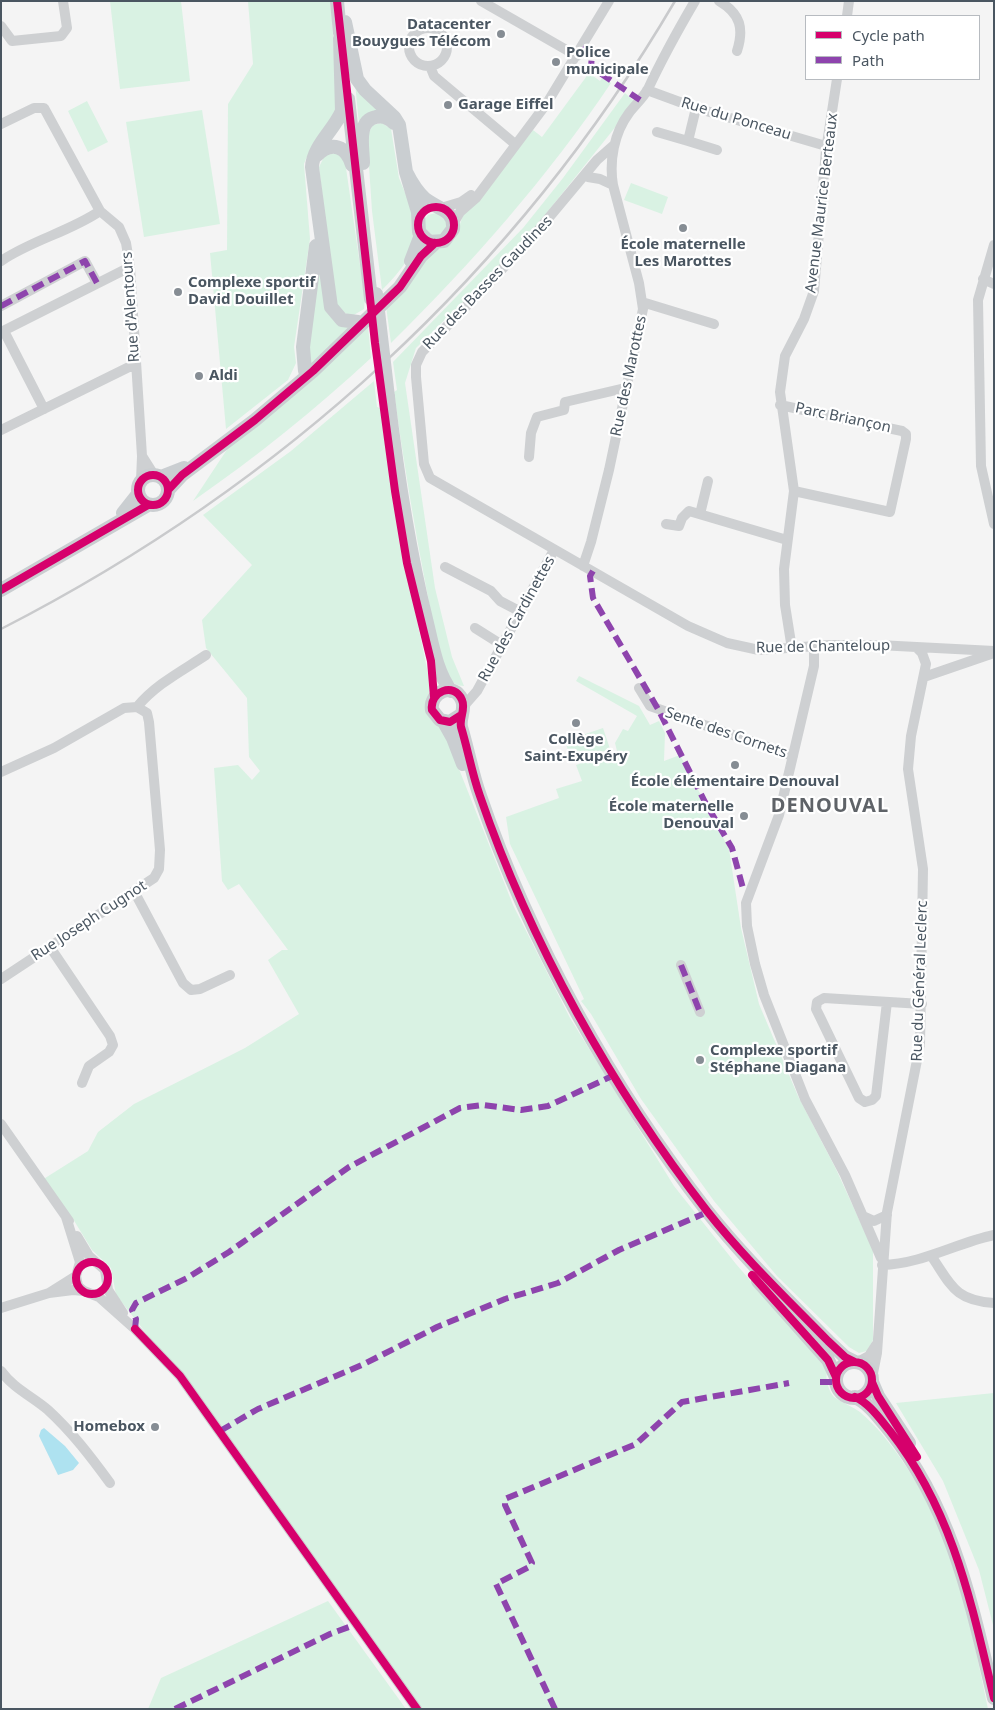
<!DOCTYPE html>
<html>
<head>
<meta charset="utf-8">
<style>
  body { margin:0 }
  #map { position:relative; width:995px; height:1710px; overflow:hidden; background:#f4f4f4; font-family:"Noto Sans",sans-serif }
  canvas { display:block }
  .frame { position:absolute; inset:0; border:2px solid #4a5661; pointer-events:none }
  .legend { position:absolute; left:805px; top:15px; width:175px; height:65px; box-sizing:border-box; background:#fff; border:1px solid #b7bbc0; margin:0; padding:6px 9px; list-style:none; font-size:15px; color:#4a5661 }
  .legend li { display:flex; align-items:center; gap:10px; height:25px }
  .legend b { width:25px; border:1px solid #b7bbc0 }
</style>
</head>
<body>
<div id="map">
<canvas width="995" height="1710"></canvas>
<div class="frame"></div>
<ul class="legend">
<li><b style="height:6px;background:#d6006c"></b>Cycle path</li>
<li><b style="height:6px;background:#8e44ad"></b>Path</li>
</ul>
</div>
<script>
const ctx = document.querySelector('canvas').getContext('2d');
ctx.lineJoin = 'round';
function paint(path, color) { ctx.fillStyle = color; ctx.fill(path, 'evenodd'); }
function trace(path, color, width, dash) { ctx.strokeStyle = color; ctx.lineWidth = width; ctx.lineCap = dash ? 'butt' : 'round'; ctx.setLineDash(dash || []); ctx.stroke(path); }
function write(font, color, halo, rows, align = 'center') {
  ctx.font = font + ' "Noto Sans",sans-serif'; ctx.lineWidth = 4.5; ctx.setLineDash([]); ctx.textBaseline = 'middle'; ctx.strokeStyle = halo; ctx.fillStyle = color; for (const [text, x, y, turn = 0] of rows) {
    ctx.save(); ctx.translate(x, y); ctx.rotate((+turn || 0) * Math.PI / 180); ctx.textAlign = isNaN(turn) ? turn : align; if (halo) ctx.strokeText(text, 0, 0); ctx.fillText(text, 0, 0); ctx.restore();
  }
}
paint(new Path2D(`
  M110 1H181L190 81 120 89Z
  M248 1H331L337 104C332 127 312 142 304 164L310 239 294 347 296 363 288 380 226 429 210 253 227 250 228 104 253 64Z
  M589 73 600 81 602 78 611 83C547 178 472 263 391 343L386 306 424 261 435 250 448 245 455 239 463 215 533 130 542 137Z
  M355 83 382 110 359 124Z
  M625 93 634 101 629 110 521 245 416 348 405 383 435 588 452 657 464 686C457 686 453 683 449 677 437 656 432 617 427 592 414 525 403 459 394 392L397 390 393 362 523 228 563 178Z
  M87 101 108 142 88 152 68 111Z
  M202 110 220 224 144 237 126 122Z
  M382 123 391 129 399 178 413 212C410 220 414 226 415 234 416 255 395 277 382 290L372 211 367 136 373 125Z
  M338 153 345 161 365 300 364 309 352 316 336 309 319 167 325 155Z
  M631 183 668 197 662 214 624 200Z
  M436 213 444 217 447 225 442 235 427 236 423 221 428 215Z
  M317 256 326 306 353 325 309 365 306 356Z
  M368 326 371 358C315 410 256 457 193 501L228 448Z
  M374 381 377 407 380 408 394 507 428 674 430 696 513 905 570 1018 674 1186 736 1264 823 1365 827 1372C825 1379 829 1392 834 1397 842 1403 852 1406 860 1412 880 1429 897 1452 911 1474 956 1545 971 1628 988 1709H417L180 1376 116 1295 111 1268 92 1250 73 1219 42 1180 88 1151 98 1132 134 1104 245 1048 299 1014 268 960 282 950H288L239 884 228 890 222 881 214 768 238 765 252 780 260 771 249 757 247 698 206 648 202 620 252 565 203 515 291 451Z
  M579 676 639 706 650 725 659 721 665 733 664 761 680 755 729 849 741 928 759 1004 798 1096 836 1169 873 1250V1340L867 1351 859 1353 849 1347 777 1276 714 1201 641 1099 591 1014 581 1001 584 999 510 844 506 817 559 798 556 789 582 781 576 765 617 751 615 743 623 729 628 731 637 716 576 681Z
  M603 728 610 749 572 762 565 741Z
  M994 1393V1629L979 1570 943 1481 896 1403Z
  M328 1601 406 1709H148L161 1678Z`), '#d9f2e3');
paint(new Path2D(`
  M44 1428 65 1446 79 1463 73 1470 58 1475 39 1436 41 1430Z`), '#aee2f0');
trace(new Path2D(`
  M481 1 577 56
  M719 1C741 14 744 29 737 51
  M847 16 849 1
  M1 26 12 41 61 36 67 28 63 1
  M409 47a19 19 0 1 1 38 0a19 19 0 1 1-38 0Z
  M430 66 434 76 515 144
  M647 90 696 108 826 146
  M696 108 688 141 717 150
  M1 124 34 108H44L100 211 119 227 126 243 130 267 142 456 141 481
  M657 132 688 141
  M614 145 597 160 531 239 422 352 416 365V377L424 464 430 478 688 626 727 643 759 650 830 645H878L994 651
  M588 177 600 179 613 185
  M441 208 461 202 471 195
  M453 224 460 212 476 198 547 103 609 1
  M994 245 978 300 981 466 994 524
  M1 261C32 240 69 232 100 211
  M983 279 994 284
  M642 302 714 324
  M1 306 85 261 97 283
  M4 331 44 409
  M1 332 130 267
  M780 405 902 431 906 434V439L890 512 794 491
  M1 430 129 367H135
  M142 456 154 475
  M529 457 531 433 537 417 564 410 565 402 625 388
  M700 514 708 481
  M666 524 679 526 682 518 689 511 787 540
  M583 566 591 542 609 470 643 309 639 283 613 185C609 161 614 133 629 113 635 105 643 98 648 89 662 59 678 30 695 1
  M445 567 491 591 500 601 521 612
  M475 628 502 645
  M814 647V666L779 815 746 903 747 926 755 964 764 995 805 1099 845 1175 881 1258
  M792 649 785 605 784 569 794 491 780 392 785 356 804 319 814 291 826 150 837 79
  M924 677 991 654
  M639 688 650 706 793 756
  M137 707C156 684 182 671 206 655
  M463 707 477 691 554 550
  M1 772 54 748 124 708 137 707
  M134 891 183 983 191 990 200 989 230 975
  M50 947 110 1036 113 1045 109 1052 89 1066 82 1083
  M681 965 700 1012
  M1 979 154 878 159 869 160 850 149 722 147 713 137 707
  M887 1002 876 1096 872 1100 865 1102 859 1098 820 1017 816 1009 817 1002 824 998 922 1004
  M1 1124 69 1221
  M863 1216 874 1221 887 1215
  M66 1217 80 1262 76 1276 78 1286 84 1291 99 1297 135 1329 180 1376 417 1709
  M77 1236 89 1256 105 1270 108 1290 123 1313
  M932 1257C951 1285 955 1301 994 1303
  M882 1265C922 1264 956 1243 994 1235
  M76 1276 49 1293 73 1290 84 1291
  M1 1308 49 1293
  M858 1362 869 1356 876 1345
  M1 1371C13 1388 33 1397 48 1410 72 1432 91 1457 110 1483
  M872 1378 877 1353 887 1212 920 1045 923 869 908 769 911 736 926 664 922 653 918 649`), '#ced0d2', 10);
trace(new Path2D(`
  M337 1 340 33
  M345 22 357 79 365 90 394 117 399 125 406 172 418 212 419 232 429 242 444 241 453 229C455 209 437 209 425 199 417 192 411 182 406 172
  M340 38 342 111C334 130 313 146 312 167L331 307 342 320 358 322
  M348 99 371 299
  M317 155C332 140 347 147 352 165
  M363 163C363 148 356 121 376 117 383 115 389 118 394 123
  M411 261 421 235
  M305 371 303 347 316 246
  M388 397C397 472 408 546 426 619 432 643 436 671 451 691
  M138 490a15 15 0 1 1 30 0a15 15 0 1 1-30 0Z
  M161 477 184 468
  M169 489 182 475 255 420 313 371 400 287 421 256 435 243
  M123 513 138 494
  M1 590 148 505
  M461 715 450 722 440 720 432 710C429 692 454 681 462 700 466 709 459 718 461 727 468 750 472 774 480 796 530 942 613 1090 707 1211 744 1258 787 1299 828 1341L845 1357 855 1362
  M444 722 453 738 463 764
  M758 1281 828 1360 836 1377
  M836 1380a18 18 0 1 1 36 0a18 18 0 1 1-36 0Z
  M872 1382 878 1396 909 1443
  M855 1397C869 1403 880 1419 890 1431 953 1511 971 1602 994 1698`), '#caced1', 14);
trace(new Path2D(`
  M1 629C282 485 515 274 675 1`), '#c9cacc', 2.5);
trace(new Path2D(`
  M376 294 388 397`), '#caced1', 14);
trace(new Path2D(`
  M582 48 592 55 591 67 640 100
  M1 306 85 261 97 283
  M593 571 590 576 593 598 658 709 705 802 732 848 744 892
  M681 965 700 1012
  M135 1329 136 1319 132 1310 136 1303 187 1278 229 1252 349 1167 460 1108 483 1105 521 1110 548 1106 610 1077
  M820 1382H836
  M220 1431 258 1409 364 1364 437 1327 505 1299 558 1283 619 1250 703 1214
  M175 1709 330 1634 357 1624
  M555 1709 496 1584 529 1567 532 1563 505 1505V1499L636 1444 682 1402 789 1383`), '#8e44ad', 6, [12, 6]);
trace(new Path2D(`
  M337 1 375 343 395 491 407 563 431 661 434 697
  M418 225a18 18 0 1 1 36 0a18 18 0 1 1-36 0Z
  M138 490a15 15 0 1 1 30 0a15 15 0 1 1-30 0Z
  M169 489 182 475 255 420 313 371 400 287 421 256 435 243
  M1 590 148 505
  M461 715 450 722 440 720 432 710C429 692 454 681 462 700 466 709 459 718 461 727 468 750 472 774 480 796 530 942 613 1090 707 1211 744 1258 787 1299 828 1341L845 1357 855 1362
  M76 1278a16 16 0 1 1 32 0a16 16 0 1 1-32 0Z
  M752 1275 828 1360 836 1377
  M135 1329 180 1376 417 1709
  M836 1380a18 18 0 1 1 36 0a18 18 0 1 1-36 0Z
  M872 1382 878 1396 917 1457
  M855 1397C869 1403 880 1419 890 1431 953 1511 971 1602 994 1698`), '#d6006c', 8);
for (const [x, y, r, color] of [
  [501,34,5,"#868d94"],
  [556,62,5,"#868d94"],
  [448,105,5,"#868d94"],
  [683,228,5,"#868d94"],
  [178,292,5,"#868d94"],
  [199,376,5,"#868d94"],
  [576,723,5,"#868d94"],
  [735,765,5,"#868d94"],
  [744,816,5,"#868d94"],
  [700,1060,5,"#868d94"],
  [155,1427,5,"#868d94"]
]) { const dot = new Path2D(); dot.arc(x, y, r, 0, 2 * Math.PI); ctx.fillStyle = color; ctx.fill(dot); trace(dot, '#fff', 2); }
write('bold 15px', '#4a5661', '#fff', [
  ["Datacenter",491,25,"right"],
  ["Bouygues Télécom",491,42,"right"],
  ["Police",566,53],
  ["municipale",566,70],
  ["Garage Eiffel",458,105],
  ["École maternelle",683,245,"center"],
  ["Les Marottes",683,262,"center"],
  ["Complexe sportif",188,283],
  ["David Douillet",188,300],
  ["Aldi",209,376],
  ["Collège",576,740,"center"],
  ["Saint-Exupéry",576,757,"center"],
  ["École élémentaire Denouval",735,782,"center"],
  ["École maternelle",734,807,"right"],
  ["Denouval",734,824,"right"],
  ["Complexe sportif",710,1051],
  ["Stéphane Diagana",710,1068],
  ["Homebox",145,1427,"right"]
], 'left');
write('15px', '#4a5661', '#fff', [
  ["Rue du Ponceau",736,119,17],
  ["Avenue Maurice Berteaux",822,203,-83],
  ["Rue des Basses Gaudines",488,283,-46],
  ["Rue d'Alentours",131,307,-94],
  ["Rue des Marottes",629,376,-78],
  ["Parc Briançon",843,418,12],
  ["Rue des Cardinettes",517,619,-61],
  ["Rue de Chanteloup",823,647,-1],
  ["Sente des Cornets",726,733,19],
  ["Rue Joseph Cugnot",89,921,-33],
  ["Rue du Général Leclerc",920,981,-88]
]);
ctx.letterSpacing = '1px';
write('bold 20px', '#5f6368', '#fff', [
  ["DENOUVAL",830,806]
]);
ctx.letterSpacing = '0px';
</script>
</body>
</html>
